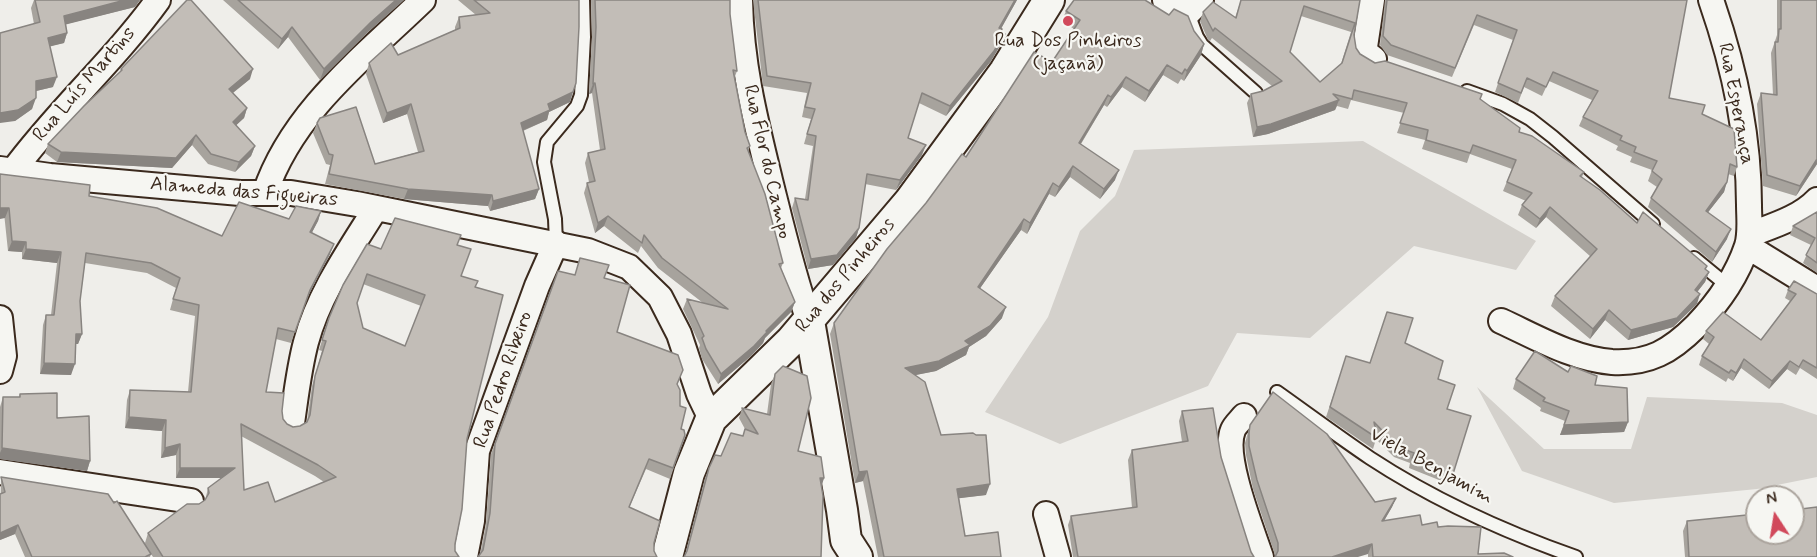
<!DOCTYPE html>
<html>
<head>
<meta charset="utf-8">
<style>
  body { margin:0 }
  #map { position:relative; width:1817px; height:557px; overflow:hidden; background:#efeeea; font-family:Mynerve,sans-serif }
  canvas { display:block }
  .north { position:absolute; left:1745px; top:485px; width:60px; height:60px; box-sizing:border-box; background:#f6f6f2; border:2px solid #aba49d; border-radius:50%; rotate:348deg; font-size:16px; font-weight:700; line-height:24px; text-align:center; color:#3b2a1e }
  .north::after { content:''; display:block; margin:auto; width:21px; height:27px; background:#d1495b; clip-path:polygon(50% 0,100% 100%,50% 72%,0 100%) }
</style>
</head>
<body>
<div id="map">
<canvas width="1817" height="557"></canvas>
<div class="north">N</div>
</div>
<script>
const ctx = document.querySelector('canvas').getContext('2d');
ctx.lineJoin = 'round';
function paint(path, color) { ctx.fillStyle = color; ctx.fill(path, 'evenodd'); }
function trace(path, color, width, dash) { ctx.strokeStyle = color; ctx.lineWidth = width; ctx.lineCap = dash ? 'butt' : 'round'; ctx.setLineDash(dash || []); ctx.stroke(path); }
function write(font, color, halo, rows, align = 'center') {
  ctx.font = font + ' Mynerve,sans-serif'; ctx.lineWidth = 4.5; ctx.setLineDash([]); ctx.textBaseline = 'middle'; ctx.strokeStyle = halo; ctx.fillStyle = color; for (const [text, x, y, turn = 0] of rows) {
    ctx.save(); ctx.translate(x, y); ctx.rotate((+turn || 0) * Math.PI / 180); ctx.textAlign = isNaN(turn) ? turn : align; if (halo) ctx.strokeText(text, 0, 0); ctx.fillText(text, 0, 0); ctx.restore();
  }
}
paint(new Path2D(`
  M1363 141 1536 241 1516 270 1414 246 1310 338 1237 333 1208 386 1060 444 985 412 1048 317 1080 231 1115 196 1134 150Z
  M1477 387 1544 449H1631L1647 397 1782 403 1817 415V477L1757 489 1614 503 1522 471Z`), '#d4d1cc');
const service = new Path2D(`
  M1188 13 1197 37 1202 45 1256 93
  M1467 91 1503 104 1530 119 1553 137 1653 224
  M556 243 555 219 544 162 547 142 577 106 581 95 584 37 583 0
  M1694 258 1728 286
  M1277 392C1308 414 1339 437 1370 458 1434 500 1505 532 1576 557`);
const minor = new Path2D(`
  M740 0C741 63 755 119 770 180 782 228 793 275 809 321
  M1165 0 1188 13 1201 0
  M1372 0 1365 47V52L1374 59
  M0 169 50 176 240 193H291L357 204 588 251 629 267 660 297 679 334 699 394 711 419
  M13 171C57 111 114 61 158 0
  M265 193C292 112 364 57 423 0
  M1749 235C1772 226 1800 218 1817 200
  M1747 246 1817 289
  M0 318 4 356 0 371
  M1501 321C1536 337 1573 359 1612 362 1649 364 1671 351 1696 326 1718 303 1737 276 1747 246 1751 233 1749 218 1749 205 1749 135 1734 66 1711 0
  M1244 416C1241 420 1235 425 1233 430 1222 456 1252 530 1261 557
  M292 423C296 396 299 368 306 342 319 293 350 250 376 208
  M0 472 191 501
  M1046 514 1058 557
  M465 557 472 521 477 451 537 286 556 243`);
const tertiary = new Path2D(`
  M809 321 842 510 846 540 857 557
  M667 557 689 473 711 419 791 341 909 202 1005 71 1049 0`);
trace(service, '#3b2a1e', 16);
trace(minor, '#3b2a1e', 28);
trace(tertiary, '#3b2a1e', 34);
trace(service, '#f6f6f2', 12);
trace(minor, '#f6f6f2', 24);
trace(tertiary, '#f6f6f2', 30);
paint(new Path2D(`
  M34 0H140L135 7 66 24 67 33 64 43 50 46 53 87 36 91 32 109 15 121 34 24 31 8Z
  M223 0H404L368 32 320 80 288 37 278 49Z
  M458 0H579L570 102 549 112 547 120 523 131 539 189 535 199 490 211 488 206 404 199 325 184 330 165 326 164 313 133 317 123 375 164 418 152 407 114 383 123 366 74 369 63 398 55 455 30V27L459 17 476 15Z
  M591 0H730V14L737 71 734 79 745 132 750 146 748 152 783 263 781 268 795 302 791 312 765 338 763 343 751 356 718 384 702 359 699 348 700 345 683 309 687 299 703 303 658 268 641 246 638 253 604 226 595 233 584 193 587 183 589 182 585 163 588 153 600 150 592 93 589 94 592 37Z
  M753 0H1017L1001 28 1002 29 1001 32 1005 34 1001 44 991 61 946 116 919 103 908 138 922 155 896 190 865 184 859 228 856 238 833 265 808 269 792 208 795 198 805 199 813 146 804 144 811 119 802 117 807 93 763 86Z
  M1241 0H1360L1354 35 1356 48 1360 54 1375 63 1480 99 1519 132 1584 172 1582 177 1637 223 1709 272 1705 282 1697 292V304L1673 327 1628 340 1605 320 1590 339 1551 306 1555 296 1591 257 1546 217 1536 228 1518 215 1522 205 1526 201 1503 191 1512 169 1470 154 1467 163 1422 149 1425 140 1397 133 1404 113 1351 100 1348 109 1337 106 1335 110 1268 134 1253 137 1247 103 1251 94 1263 91 1272 86 1212 38 1210 41 1208 40 1200 21 1203 12 1235 18ZM1301 16 1351 32 1341 64 1320 82 1290 52Z
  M1385 0H1687L1669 98 1702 114 1737 167 1734 176 1728 174 1724 192 1708 212 1727 239 1712 262 1648 207 1651 198 1657 187 1648 181 1652 170 1630 162 1632 157 1616 150 1618 146 1579 126 1583 117 1592 100 1549 81 1542 96 1524 87 1518 103 1495 92 1513 40 1474 25 1452 77 1387 55 1380 45Z
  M1777 0H1817V164L1796 196 1763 186 1757 104 1761 93 1773 95 1771 53 1777 35Z
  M1066 11 1194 31 1204 44 1201 55 1184 81 1181 79 1178 84 1163 75 1145 102 1122 87 1107 107 1104 105 1081 144 1115 180 1100 199 1070 177 1055 197 1049 194 1027 234 1021 230 980 288 1002 318 986 336 969 347 966 355 936 371 915 375 941 435 986 495 959 498 965 536 1001 557H878L863 481 855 483 830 334 834 323 966 157 1052 62 1074 29 1062 21Z
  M121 69 250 79 233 93 247 108 244 118 236 125 255 146 251 156 235 172 208 164 192 145 172 168 57 162 45 153 48 144 120 73Z
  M0 175 89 196 222 236 321 211 318 221 312 232 330 254 306 299 291 343 276 339 266 392 282 411 283 419 287 424 293 427 300 426 307 422 312 386 322 351 319 350 329 318 381 249 457 245 461 276 475 287 467 439 455 544V551L459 557H153L151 554 150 557H25L15 534 0 540 1 477 114 503 145 543 148 533 205 501 208 488 222 478H176V455L161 458 162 431 125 428 127 400 130 390 188 392 195 316 170 310 176 288 147 273 85 263 80 301 82 334 78 344H76L71 375 40 374 43 325 46 315H51L57 263 22 259V252L8 251ZM363 284 421 306 405 346 363 328 357 303ZM241 436 315 476 324 482 275 502 244 490Z
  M1817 212V273L1803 263 1811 245 1790 235 1793 226Z
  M558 271 574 275 604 278 617 332 683 370 677 385 681 429 685 435 670 479 646 469 629 508 654 543V551L480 555 486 524 491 454Z
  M1788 290 1817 294V379L1800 368 1796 375 1787 369 1769 389 1741 368 1733 381 1728 378 1726 382 1699 365 1702 356 1709 344 1703 339 1706 331 1761 340 1790 301 1785 298Z
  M1405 343 1438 379 1447 409 1453 474 1449 484 1409 468 1410 463 1394 457 1376 439 1373 449 1326 417 1343 366 1370 362Z
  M1568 372 1595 385 1628 422 1624 432 1560 435 1565 421 1540 411 1541 408 1513 389 1516 379Z
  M775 374 798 451 824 478 821 486 685 555 705 478 715 455 721 456 743 436 745 429 739 418 742 408 767 414 771 384Z
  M20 394 57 418 90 461 87 471 0 459V407L3 397H19Z
  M1182 411 1221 457 1251 552 1254 557H1073L1068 525 1071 516 1132 508 1128 460 1132 450 1182 442 1179 421Z
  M1250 425 1375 502 1396 498 1392 507 1384 521 1422 525 1438 527 1478 554 1513 557H1368V554L1275 557 1274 552 1253 489 1246 455 1245 443Z
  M1687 521 1817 557H1685L1683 531Z`), '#a7a39d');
paint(new Path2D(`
  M125 0H140L135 7 60 26 64 16Z
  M396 0H404L368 32 320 80 324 69 371 22Z
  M1015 0H1017L996 38 999 28Z
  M292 27 288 37 278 49 282 39Z
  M67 33 64 43 44 48 48 38Z
  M1005 34 1001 44 991 61 946 116 950 106Z
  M1204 44 1201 55 1184 81 1187 71Z
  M1167 65 1163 75 1145 102 1149 91Z
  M253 69 250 79 225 99 229 89Z
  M57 77 53 87 32 92 36 81Z
  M1126 77 1122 87 1107 107 1111 97Z
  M595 83 592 93 589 94 593 84Z
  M573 92 570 102 549 112 547 120 517 133 521 123 548 104Z
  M1108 95 1104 105 1075 153 1079 143Z
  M36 98 32 109 15 121 0 123V113Z
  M1339 100 1335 110 1268 134 1253 137 1257 127Z
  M411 104 407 114 383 123 387 113Z
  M247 108 244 118 229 132 233 122Z
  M196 135 192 145 172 168 57 162 61 152Z
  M926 145 922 155 896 190 900 180Z
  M255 146 251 156 235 172 239 162Z
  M1817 159V164L1796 196 1800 186Z
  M1073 166 1070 177 1055 197 1059 187Z
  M1119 170 1115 180 1100 199 1104 189Z
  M1727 182 1724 192 1702 220 1706 211Z
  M1053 183 1049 194 1027 234 1030 223Z
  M408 189 492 195 488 206 404 199Z
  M539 189 535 199 490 211 493 201Z
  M1550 207 1546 217 1536 228 1540 219Z
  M0 208H9L5 218 0 219Z
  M321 211 318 221 307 242 310 232Z
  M608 216 604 226 595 233 598 223Z
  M1024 219 1021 230 974 297 978 287Z
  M859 228 856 238 833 265 808 269 811 259Z
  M1731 229 1727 239 1712 262 1716 252Z
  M12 241 26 242 22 252 8 251Z
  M334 244 330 254 306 300 310 290Z
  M26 249 61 252 57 263 22 259Z
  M1709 272 1705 282 1691 300 1695 290Z
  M1700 294 1697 304 1673 327 1628 340 1631 330Z
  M795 302 791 312 765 338 763 343 751 356 718 384 721 374Z
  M1006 307 1002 318 986 336 969 347 966 355 936 371 901 378 905 368 965 341Z
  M1609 310 1605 320 1590 339 1593 329Z
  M76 334H82L78 344H73Z
  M1744 359 1741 368 1733 381 1736 373Z
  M1790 361 1787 369 1769 389 1772 381Z
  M44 363 75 364 71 375 40 374Z
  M129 417 166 420 162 431 125 428Z
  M1628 422 1624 432 1560 435 1564 425Z
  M180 444 176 455 161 458 165 448Z
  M2 448 90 461 87 471 0 459V453Z
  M180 468H235L232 478H176Z
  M867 471 863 481 855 483 859 472Z
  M820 478H824L821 488Z
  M990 484 986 495 953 499 957 489Z
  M1396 498 1392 507 1378 531 1382 521Z
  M18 525 15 534 0 540V533Z
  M1372 544 1368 554 1358 557H1332Z`), '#888480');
const building = new Path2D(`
  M35 0H125L64 16 67 33 48 38 57 77 36 81V98L18 110 0 113V33L40 22Z
  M187 0H191L253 69 229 89 247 108 233 122 255 146 239 162 211 154 196 135 176 158 61 152 48 144 84 106 122 70 121 69Z
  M238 0H396L371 22 324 69 292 27 282 39Z
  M474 0H579V27L576 83 573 92 548 104 550 110 521 123 539 189 493 201 492 195 408 189 329 174 333 155 329 154 317 123 320 118 356 107 375 164 424 151 411 104 387 113 369 63 391 43 398 55 460 28 459 17 490 13Z
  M595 0H730V14L737 71 733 70 745 132 750 146 747 148 765 194 783 263 779 264 795 302 766 331 767 332 754 346 721 374 706 349 702 338 704 336 687 299 728 309 662 258 644 235 642 243 608 216 598 223 587 183 595 181 588 153 605 149 595 83 593 84 596 27Z
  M758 0H1015L999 28 1002 29 1001 32 1005 34 994 51 950 106 922 93 908 138 926 145 900 180 867 174 859 228 837 255 811 259 795 198 808 200 816 136 807 134 815 109 805 107 811 83 767 76Z
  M1074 0H1145L1169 15 1174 9 1188 16 1194 31 1204 44 1187 71 1185 69 1182 74 1167 65 1149 91 1126 77 1111 97 1108 95 1079 143 1119 170 1104 189 1073 166 1059 187 1053 183 1030 223 1024 219 978 287 1006 307 990 326 965 341 970 345 939 361 905 368 925 382 941 435 973 433 976 435H986L990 484 957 489 965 536 998 532 1001 557H884L867 471 859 472 834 323 887 249 926 203 962 154 966 157 1034 52 1052 62 1080 20 1066 11Z
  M1241 0H1360L1354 35 1356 48 1360 54 1375 63 1385 61 1482 94 1480 99 1520 128 1519 132 1532 136 1584 172 1580 176 1600 190 1637 223 1643 212 1707 266 1705 269 1709 272 1695 290 1700 294 1677 318 1631 330 1609 310 1593 329 1555 296 1597 249 1550 207 1540 219 1522 205 1532 193 1507 182 1516 160 1473 145 1470 153 1426 140 1428 130 1400 123 1407 103 1354 90 1352 99 1333 94 1339 100 1271 124 1257 127 1251 94 1263 91 1282 81 1215 28 1213 31 1203 12 1213 2 1236 18ZM1304 6 1355 23 1342 63 1320 82 1290 52Z
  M1387 0H1687L1669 98 1705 105 1702 114 1734 129 1737 167 1730 164 1727 182 1706 211 1731 229 1716 252 1651 198 1662 179 1652 171 1657 161 1634 152 1636 147 1620 140 1622 136 1583 117 1598 91 1553 72 1546 87 1527 78 1521 93 1498 83 1517 30 1477 15 1455 68 1391 45 1383 36Z
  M1781 0H1817V159L1800 186 1767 175 1761 93 1777 95 1775 42H1778L1779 29H1781Z
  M0 174 90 185 89 196 157 208 222 236 239 202 289 219 296 206 321 211 310 232 334 244 310 290 295 332 278 328 266 392 284 393 282 411 283 419 287 424 293 427 300 426 307 422 310 415 315 376 326 341 322 340 329 318 343 285 367 244 381 249 395 218 461 235 457 245 471 249 461 276 478 281 475 287 503 295 467 439 462 509 455 544V551L459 557H163L148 533 187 504H199L205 500 209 493 208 488 235 468H180V444L165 448 166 420 129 417 130 390 191 392 199 305 173 299 180 278 151 263 86 253 80 301 82 334H76L75 364 44 363 46 315H54L61 252 26 249V242L12 241 9 208H0ZM367 274 425 295 405 346 363 328 357 303ZM241 424 318 465 336 477 275 502 268 482 244 490Z
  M1817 212V263L1806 255 1815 238 1793 226Z
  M580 258 609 265 604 278 630 285 617 332 678 355 683 370 677 384 680 390V406L686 408 681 429 684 430 685 435 673 468 649 459 629 507 660 521 654 543V551L657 557H478L483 550 490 513 495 444 558 271 575 275Z
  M1794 281 1817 294V368L1803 360 1799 367 1790 361 1772 381 1744 359 1736 373 1731 370 1729 373 1702 356 1714 337 1706 331 1723 312 1761 340 1796 294 1788 290Z
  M1387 312 1413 318 1405 343 1443 361 1438 379 1455 385 1447 409 1471 416 1453 474 1412 458 1414 453 1398 447 1374 422 1377 438 1330 407 1346 356 1370 363Z
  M1535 351 1568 372 1571 366 1597 376 1595 385 1627 388 1628 422 1564 425 1569 411 1543 401 1545 398 1516 379Z
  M783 366 807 376 811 398 798 451 821 457 824 478H820L823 496 821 557H684L687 551 709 468 715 455 721 456 731 433 743 436 745 429 758 434 742 408 770 415 775 374Z
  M1273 392 1327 434 1375 502 1396 498 1382 521 1420 515 1422 525 1437 522 1438 527 1448 526 1481 527 1478 554 1504 553 1513 557H1373L1372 544 1332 557H1275L1278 551V543L1257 480 1249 446V433L1250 425Z
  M57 393V418L89 416 90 461 2 448 3 397H20V394Z
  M1213 408 1221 457 1251 552 1254 557H1078L1071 516 1137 507 1132 450 1188 441 1182 411Z
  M1 477 108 494 114 503 117 501 151 554 145 557H32L18 525 0 533V494L5 492Z
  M1817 507V557H1689L1687 521 1757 514V533H1793V510Z`);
paint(building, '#c2bdb7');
trace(building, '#888480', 1.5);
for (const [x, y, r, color] of [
  [1068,21,6,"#d1495b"]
]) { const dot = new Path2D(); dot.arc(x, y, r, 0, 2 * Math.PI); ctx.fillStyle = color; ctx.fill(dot); trace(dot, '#f6f6f2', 2); }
write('20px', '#3b2a1e', '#f6f6f2', [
  ["Rua Dos Pinheiros",1068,42],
  ["(jaçanã)",1068,65]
]);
write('20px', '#3b2a1e', '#f6f6f2', [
  ["Rua Luís Martins",85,85,-49],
  ["Rua Esperança",1735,104,79],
  ["Rua Flor do Campo",766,162,77],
  ["Alameda das Figueiras",244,193,5],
  ["Rua dos Pinheiros",846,276,-50],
  ["Rua Pedro Ribeiro",504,380,-71],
  ["Viela Benjamim",1431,467,29]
]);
</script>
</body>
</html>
